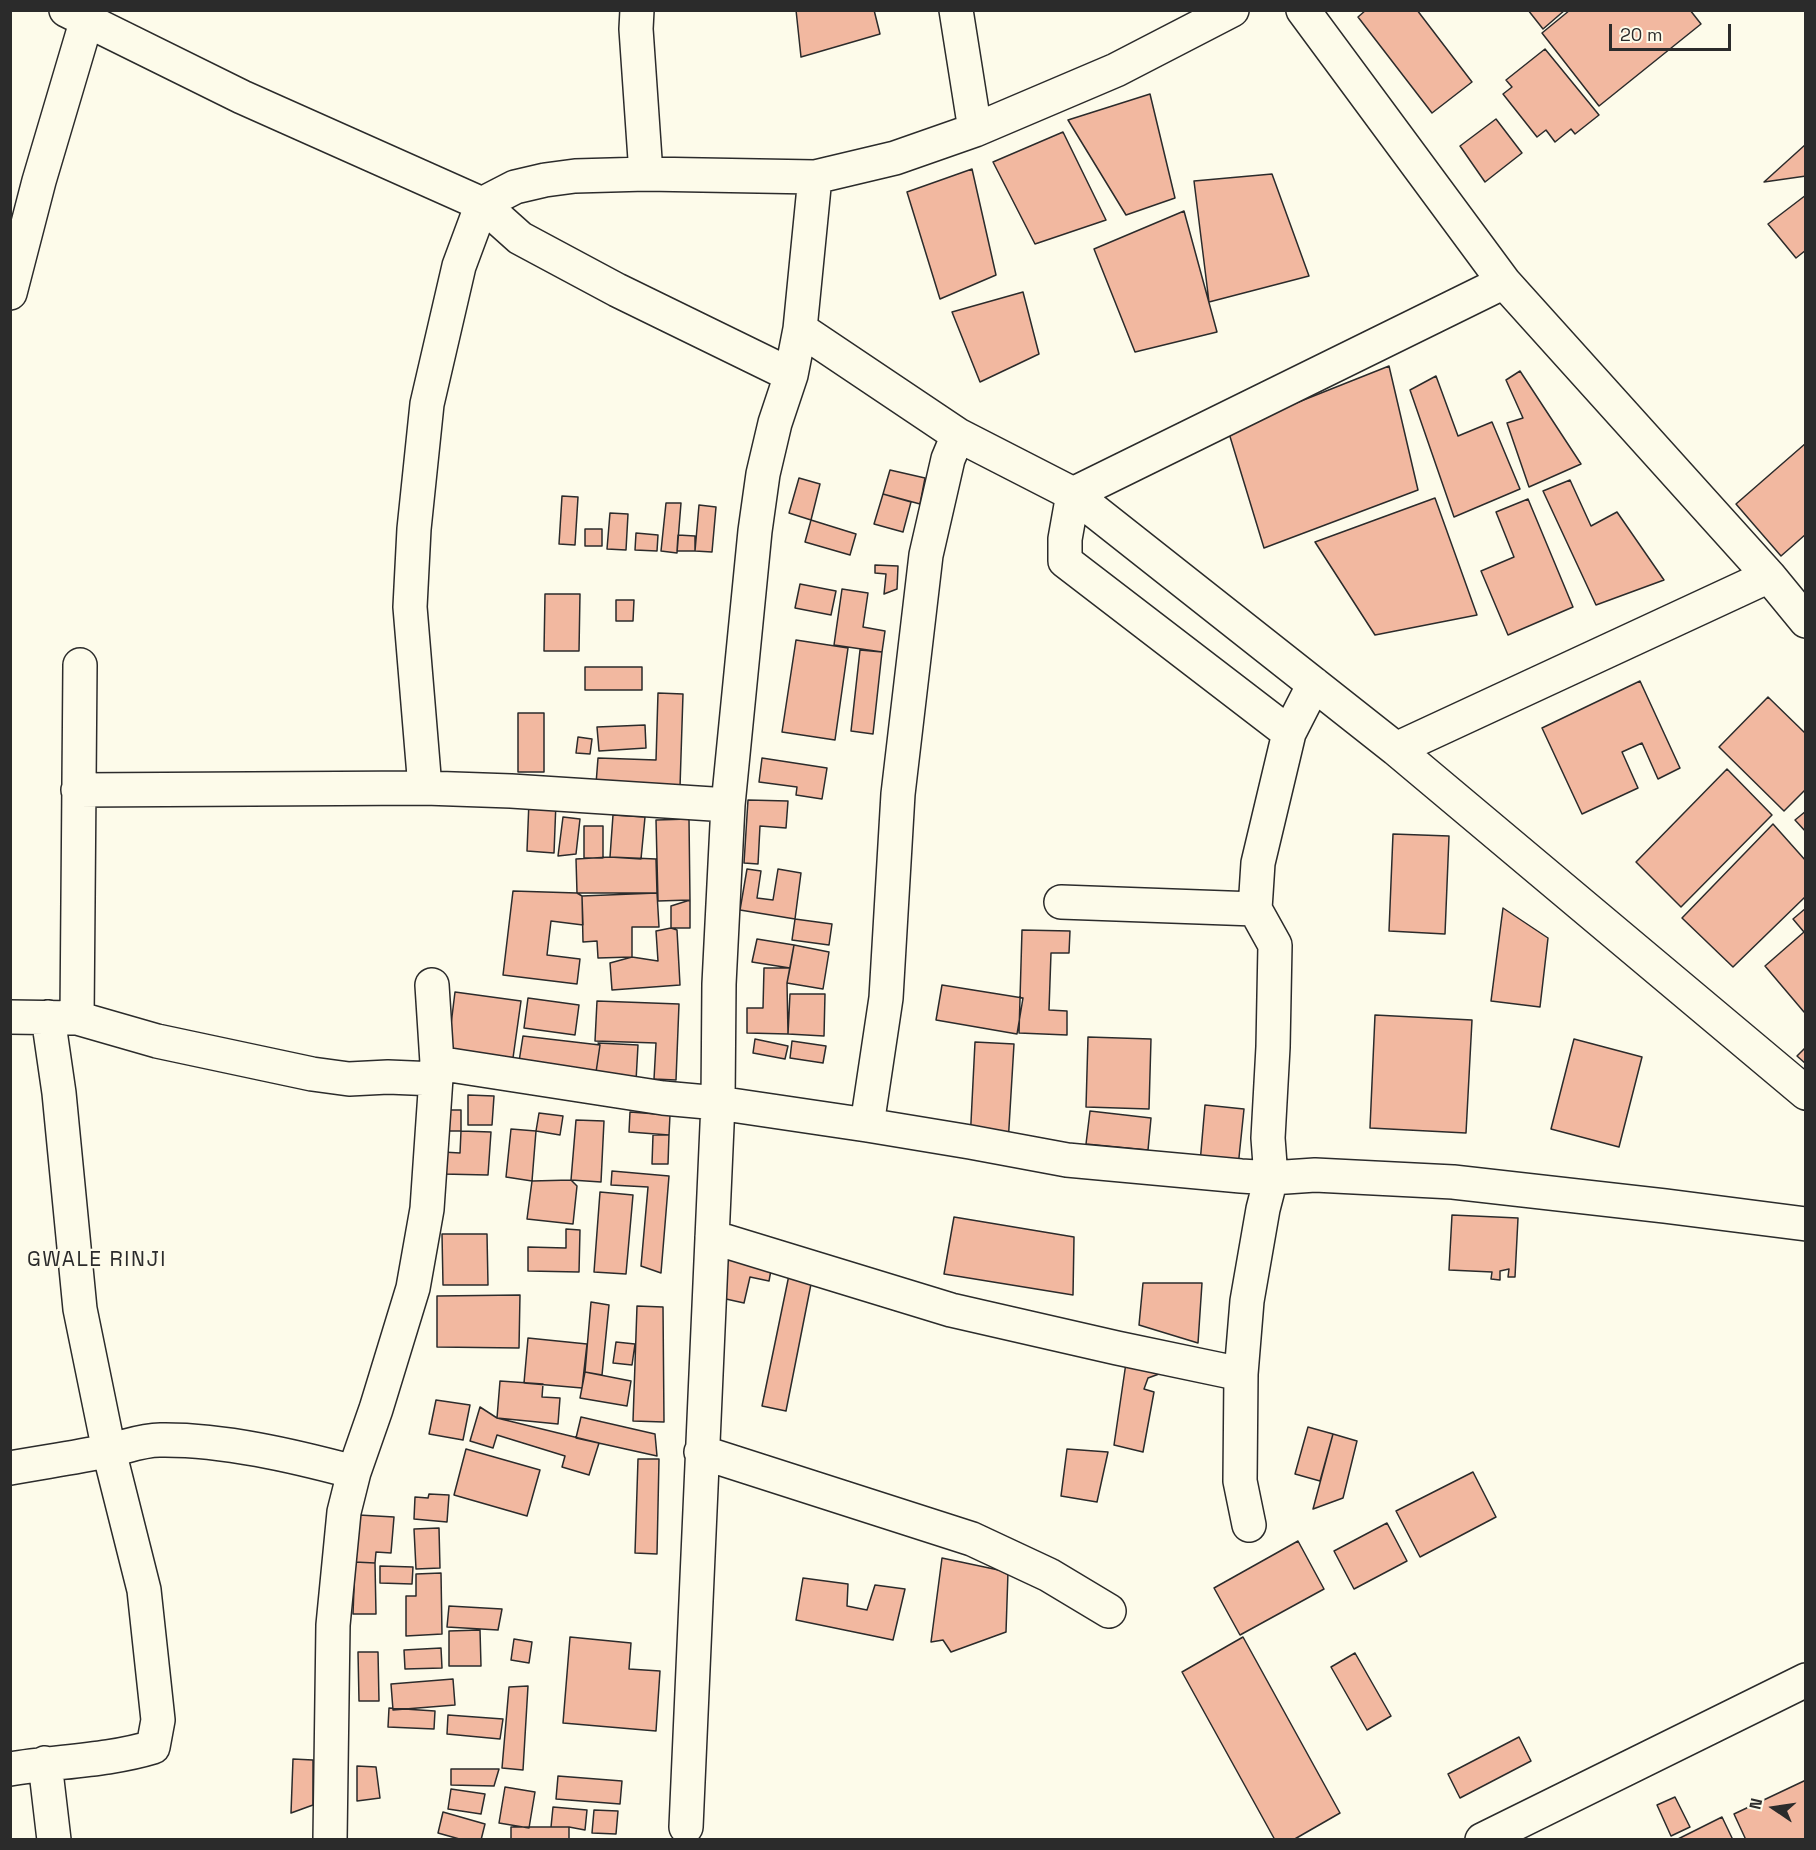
<!DOCTYPE html>
<html>
<head>
<meta charset="utf-8">
<style>
  body { margin:0 }
  #map { position:relative; width:1816px; height:1850px; overflow:hidden; background:#fdfbea; font-family:"Space Grotesk",sans-serif }
  canvas { display:block }
  .frame { position:absolute; inset:0; border:12px solid #2b2b2b; pointer-events:none }
  .north { position:absolute; left:1744px; top:1778px; width:60px; height:60px; -webkit-text-stroke:4px #fdfbea; paint-order:stroke; rotate:283deg; font-size:16px; font-weight:700; line-height:24px; text-align:center; color:#2b2b2b }
  .north::after { content:''; display:block; margin:auto; width:21px; height:27px; background:#2b2b2b; clip-path:polygon(50% 0,100% 100%,50% 72%,0 100%) }
  .scale { position:absolute; left:1609px; top:24px; width:122px; height:27px; box-sizing:border-box; border:3px solid #2b2b2b; border-top:0; padding-left:8px; font-size:18px; line-height:21px; white-space:nowrap; color:#2b2b2b; -webkit-text-stroke:4px #fdfbea; paint-order:stroke }
</style>
</head>
<body>
<div id="map">
<canvas width="1816" height="1850"></canvas>
<div class="frame"></div>
<div class="north">N</div>
<div class="scale">20 m</div>
</div>
<script>
const ctx = document.querySelector('canvas').getContext('2d');
ctx.lineJoin = 'round';
function paint(path, color) { ctx.fillStyle = color; ctx.fill(path, 'evenodd'); }
function trace(path, color, width, dash) { ctx.strokeStyle = color; ctx.lineWidth = width; ctx.lineCap = dash ? 'butt' : 'round'; ctx.setLineDash(dash || []); ctx.stroke(path); }
function write(font, color, halo, rows, align = 'center') {
  ctx.font = font + ' "Space Grotesk",sans-serif'; ctx.lineWidth = 4.5; ctx.setLineDash([]); ctx.textBaseline = 'middle'; ctx.strokeStyle = halo; ctx.fillStyle = color; for (const [text, x, y, turn = 0] of rows) {
    ctx.save(); ctx.translate(x, y); ctx.rotate((+turn || 0) * Math.PI / 180); ctx.textAlign = isNaN(turn) ? turn : align; if (halo) ctx.strokeText(text, 0, 0); ctx.fillText(text, 0, 0); ctx.restore();
  }
}
const building = new Path2D(`
  M796 10H874L880 34 801 57Z
  M1366 10H1417L1472 82 1432 113 1358 17Z
  M1528 10H1565L1543 29Z
  M1570 10H1690L1701 24 1599 106 1542 33Z
  M1545 49 1599 115 1575 134 1571 129 1555 142 1546 130 1537 137 1503 94 1512 87 1506 80Z
  M1150 94 1175 198 1126 215 1068 120Z
  M1496 119 1522 153 1485 182 1460 146Z
  M1063 132 1106 220 1035 244 993 162Z
  M1806 144V176L1764 182Z
  M972 169 996 275 940 299 907 192Z
  M1272 174 1309 276 1209 302 1194 181Z
  M1806 195V250L1796 258 1768 224Z
  M1184 211 1217 332 1135 352 1094 249Z
  M1023 292 1039 354 980 382 952 312Z
  M1389 366 1418 490 1264 548 1228 430Z
  M1520 371 1581 464 1529 487 1507 423 1523 418 1506 380Z
  M1436 376 1458 436 1492 422 1520 489 1454 517 1410 390Z
  M1806 443V534L1781 556 1736 504Z
  M890 470 925 478 920 504 883 494Z
  M799 478 820 484 811 520 789 513Z
  M1570 480 1591 526 1617 512 1664 580 1596 605 1543 491Z
  M883 494 911 502 903 532 874 524Z
  M562 496 578 497 575 545 559 544Z
  M1435 498 1477 615 1375 635 1315 542Z
  M1528 499 1573 607 1508 635 1481 571 1514 557 1496 512Z
  M666 503H681L677 553 661 551Z
  M699 505 716 507 712 552 695 551Z
  M610 513 628 514 626 550 607 549Z
  M811 520 856 534 850 555 805 542Z
  M585 529H602V546H585Z
  M636 533 658 535 657 551 635 550Z
  M678 535 695 536V551H677Z
  M875 565 898 566 897 589 884 594 886 574 875 573Z
  M800 584 836 591 831 615 795 608Z
  M842 589 868 593 863 627 885 631 882 652 834 645Z
  M545 594H580L579 651H544Z
  M616 600H634L633 621H616Z
  M796 640 848 648 835 740 782 732Z
  M860 650 882 652 873 734 851 731Z
  M585 667H642V690H585Z
  M1640 681 1680 768 1658 779 1642 743 1622 752 1638 788 1582 814 1542 728Z
  M658 693 683 694 680 787 596 784 598 758 656 760Z
  M1768 697 1806 734V789L1784 811 1719 747Z
  M518 713H544V772H518Z
  M645 725 646 748 599 751 597 727Z
  M578 737 592 739 590 754 576 753Z
  M762 758 827 768 822 799 796 795 797 787 759 782Z
  M1727 769 1772 815 1681 907 1636 862Z
  M748 800 788 801 786 828 760 826 758 864 744 863Z
  M529 801 556 802 554 853 527 851Z
  M1806 811V832L1795 820Z
  M613 815 645 817 641 859 610 857Z
  M563 817 580 819 576 854 558 856Z
  M689 819 690 900 658 901 656 820Z
  M1773 824 1806 861V896L1733 967 1682 918Z
  M584 826H603V858H584Z
  M1393 834 1449 836 1445 934 1389 931Z
  M610 857 656 859 657 893H577L576 859Z
  M747 869 761 871 757 898 773 900 778 869 801 873 795 919 740 910Z
  M513 891 577 893 582 896 583 925 551 921 547 955 580 959 577 984 503 975Z
  M657 893 659 927H632V957L598 958 597 941 583 942 582 896Z
  M690 900V928H671V906Z
  M1503 908 1548 938 1540 1007 1491 1001Z
  M1806 908V1011L1804 1012 1765 966 1804 932 1793 919Z
  M795 919 832 924 829 945 792 940Z
  M671 928 677 930 680 985 612 990 610 963 632 957 658 961 656 931Z
  M1022 930 1070 931 1069 953H1051L1049 1010 1067 1011V1035L1019 1033Z
  M757 939 794 945 790 968 752 962Z
  M794 945 829 952 823 989 787 983Z
  M764 968H790L787 983 788 1034 747 1033V1008H763Z
  M942 985 1023 998 1017 1034 936 1020Z
  M455 992 521 1001 512 1065 447 1057Z
  M790 994H825L824 1036 788 1034Z
  M528 998 579 1005 575 1035 524 1028Z
  M597 1001 679 1004 676 1080 654 1079 656 1043 595 1041Z
  M1375 1015 1472 1020 1466 1133 1370 1128Z
  M523 1036 600 1045 595 1079 518 1068Z
  M1088 1037 1151 1039 1149 1109 1086 1107Z
  M755 1039 788 1046 785 1059 753 1053Z
  M1574 1039 1642 1057 1619 1147 1551 1129Z
  M792 1041 826 1046 823 1063 790 1058Z
  M975 1042 1014 1044 1008 1144 970 1142Z
  M598 1043 638 1045 636 1081 595 1079 600 1045Z
  M1806 1047V1064L1797 1056Z
  M468 1095 494 1096 492 1125H468Z
  M1205 1105 1244 1109 1238 1167 1200 1163Z
  M442 1110H461V1131H441Z
  M1090 1111 1151 1118 1148 1150 1086 1144Z
  M630 1112 670 1115 669 1135 629 1132Z
  M539 1113 563 1116 560 1135 536 1131Z
  M576 1120 604 1121 601 1182 571 1180Z
  M511 1129 536 1131 532 1181 506 1177Z
  M461 1131 491 1132 488 1175 442 1174 443 1152 460 1153Z
  M653 1135H669L668 1164H652Z
  M612 1171 669 1176 661 1273 641 1266 648 1187 611 1185Z
  M571 1180 577 1186 573 1224 527 1219 532 1181Z
  M600 1192 633 1195 626 1274 594 1272Z
  M1452 1215 1518 1218 1515 1277H1508L1509 1269 1500 1271V1280L1491 1279 1492 1272 1449 1270Z
  M954 1217 1074 1237 1073 1295 944 1274Z
  M566 1229 580 1230 579 1272 528 1271V1247L566 1248Z
  M442 1234H487L488 1285H443Z
  M727 1255 772 1265 769 1281 750 1277 744 1303 717 1297Z
  M789 1275 812 1279 786 1411 762 1406Z
  M1143 1283H1202L1198 1343 1139 1325Z
  M520 1295 519 1348 437 1347V1296Z
  M591 1302 609 1305 602 1375 585 1372Z
  M637 1306 663 1307 664 1422 633 1421Z
  M528 1338 587 1344 582 1388 524 1383Z
  M616 1342 635 1344 632 1365 613 1363Z
  M1127 1356 1162 1362 1159 1374 1148 1378 1144 1389 1154 1392 1143 1452 1114 1445Z
  M585 1372 631 1381 627 1406 580 1398Z
  M500 1381 543 1384 542 1397 560 1398 558 1424 497 1418Z
  M436 1400 470 1405 463 1440 429 1434Z
  M480 1407 497 1418 599 1443 589 1475 562 1467 565 1456 497 1435 493 1448 470 1441Z
  M581 1417 655 1434 657 1456 576 1438Z
  M1308 1427 1333 1434 1320 1481 1295 1474Z
  M1333 1434 1357 1441 1343 1498 1313 1509Z
  M466 1449 540 1470 527 1516 454 1495Z
  M1067 1449 1108 1452 1097 1502 1061 1496Z
  M638 1459H659L657 1554 635 1553Z
  M1473 1472 1496 1517 1420 1557 1396 1511Z
  M429 1494 449 1495 447 1522 414 1519 415 1497 428 1498Z
  M359 1515 394 1517 391 1553 376 1552 375 1563 355 1562Z
  M1387 1523 1407 1561 1354 1589 1334 1551Z
  M439 1528 440 1568 416 1569 414 1529Z
  M1298 1541 1324 1589 1240 1635 1214 1588Z
  M942 1558 1008 1572 1006 1632 951 1652 943 1640 931 1642Z
  M355 1562 375 1563 376 1614H353Z
  M380 1566 413 1567 412 1584 380 1583Z
  M441 1573 442 1634 406 1636V1596H416V1574Z
  M803 1578 848 1584 847 1606 867 1610 875 1585 905 1589 893 1640 796 1620Z
  M449 1606 502 1609 498 1630 447 1627Z
  M480 1630 481 1666H449V1631Z
  M570 1637 631 1643 629 1669 660 1671 656 1731 563 1723Z
  M1243 1637 1340 1813 1293 1840H1275L1182 1672Z
  M514 1639 532 1642 529 1663 511 1660Z
  M441 1648 442 1668 405 1669 404 1650Z
  M358 1652H378L379 1701H359Z
  M1355 1653 1391 1716 1367 1730 1331 1667Z
  M453 1679 455 1705 393 1710 391 1684Z
  M528 1686 523 1770 502 1768 509 1687Z
  M389 1708 435 1711 434 1729 388 1727Z
  M448 1715 503 1719 500 1739 447 1734Z
  M1519 1737 1531 1761 1460 1798 1448 1774Z
  M293 1759 313 1760V1805L291 1813Z
  M357 1766 376 1767 380 1798 357 1801Z
  M451 1769H499L494 1786 451 1785Z
  M558 1776 622 1781 620 1804 556 1799Z
  M1806 1780V1840H1746L1734 1814Z
  M505 1787 535 1792 529 1828 499 1823Z
  M451 1789 485 1794 481 1814 448 1809Z
  M1675 1797 1690 1827 1671 1836 1657 1805Z
  M553 1807 587 1810 585 1830 569 1827H551Z
  M594 1810 618 1811 616 1834 592 1833Z
  M443 1812 485 1824 481 1840H463L438 1833Z
  M1722 1817 1733 1840H1676Z
  M511 1827H569V1840H511Z`);
paint(building, '#f2b8a0');
trace(building, '#2b2b2b', 1.5);
const minor = new Path2D(`
  M66 10 242 97 482 204 520 238 617 290 791 375
  M637 10 636 29 646 174
  M956 10 975 130
  M1303 10 1504 282 1769 576 1806 621
  M10 293 39 181 87 19
  M800 329 958 435 1073 494 1396 749 1806 1093
  M1289 733 1065 561V539L1073 494 1504 282
  M1396 749 1769 576
  M425 788 410 607 414 529 427 404 459 266 482 204 515 187 545 180 575 176 646 174 815 177 895 158 975 130 1116 70 1232 10
  M78 790 425 788 511 791 728 805
  M1061 902 1255 909
  M10 1017 77 1018 157 1041 312 1074 349 1079 388 1077 436 1079
  M77 1018 80 665
  M437 1063 663 1098 718 1103 867 1125 970 1142 1067 1160 1241 1176 1271 1178 1315 1175 1453 1182 1665 1206 1806 1224
  M867 1125 886 998 898 794 926 555 948 459 958 435
  M712 1237 951 1310 1117 1348 1241 1374 1247 1301 1263 1209 1271 1178 1268 1138 1273 1047 1275 945 1255 909 1258 863 1289 733 1314 684
  M1241 1374 1240 1481 1249 1525
  M701 1452 972 1539 1049 1575 1109 1611
  M10 1468C42 1462 74 1458 106 1451 124 1448 140 1440 160 1440 222 1439 294 1456 354 1472
  M45 1763 54 1840
  M10 1769C58 1761 107 1761 153 1747L158 1720 144 1590 109 1451 80 1309 59 1093 48 1017
  M686 1827 718 1103 719 984 728 805 755 531 763 474 775 423 791 375 800 329 815 177
  M330 1840 333 1625 344 1512 354 1472 376 1409 413 1288 427 1209 437 1063 432 985
  M1482 1840 1806 1680`);
trace(minor, '#2b2b2b', 36);
trace(minor, '#fdfbea', 33);
ctx.letterSpacing = '1.5px';
write('21px', '#2b2b2b', '#fdfbea', [
  ["GWALE RINJI",97,1260]
]);
ctx.letterSpacing = '0px';
</script>
</body>
</html>
